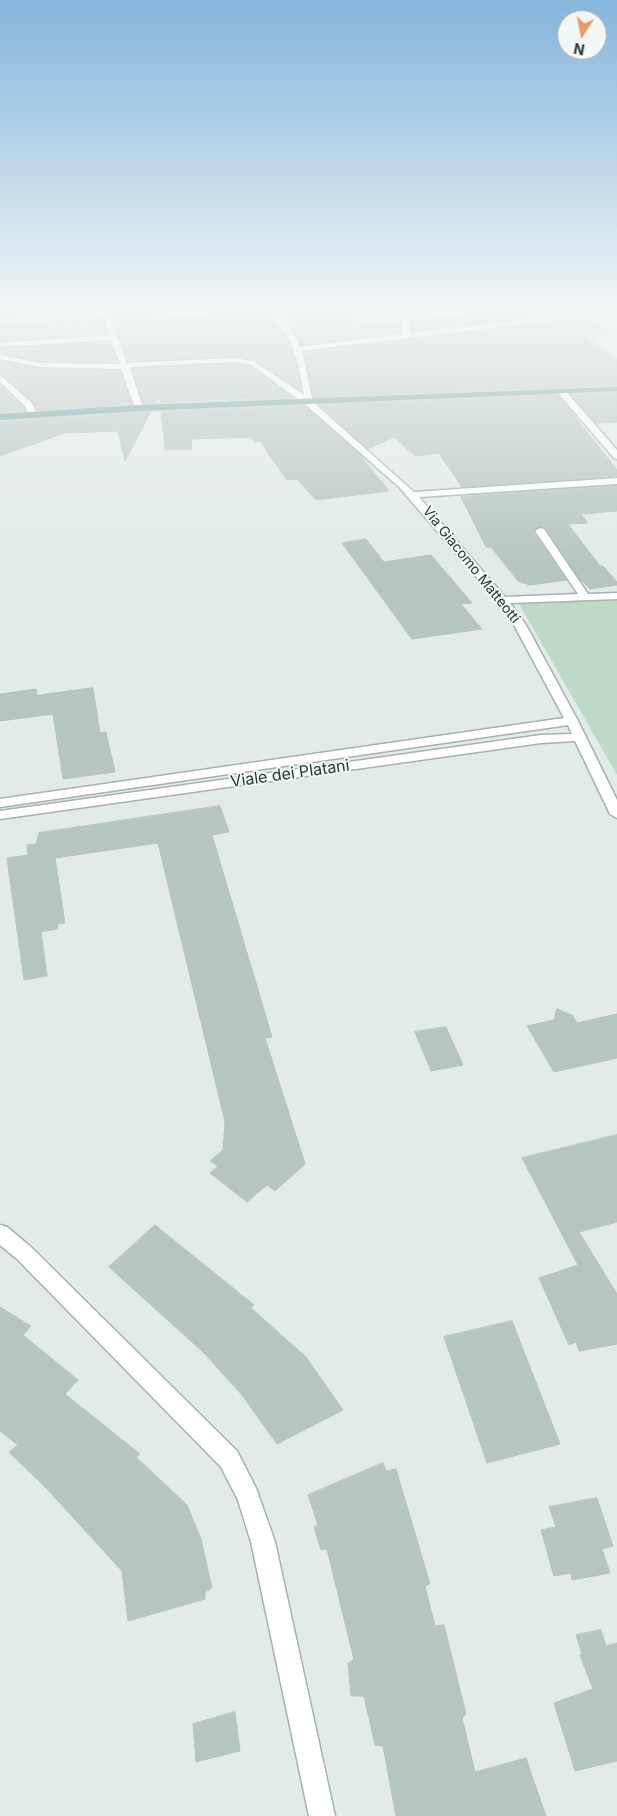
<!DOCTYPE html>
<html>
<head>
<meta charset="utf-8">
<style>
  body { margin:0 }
  #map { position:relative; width:617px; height:1816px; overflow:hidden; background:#e2ebe8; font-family:Inter,sans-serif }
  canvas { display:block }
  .north { position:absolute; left:557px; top:10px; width:50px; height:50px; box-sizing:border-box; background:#f2f7f6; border:1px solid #a0abaa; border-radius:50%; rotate:191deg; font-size:14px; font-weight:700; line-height:20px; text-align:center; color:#243a38 }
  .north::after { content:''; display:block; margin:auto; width:18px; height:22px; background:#e59b66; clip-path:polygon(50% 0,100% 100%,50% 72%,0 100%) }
</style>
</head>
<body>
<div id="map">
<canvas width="617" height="1816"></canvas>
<div class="north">N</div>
</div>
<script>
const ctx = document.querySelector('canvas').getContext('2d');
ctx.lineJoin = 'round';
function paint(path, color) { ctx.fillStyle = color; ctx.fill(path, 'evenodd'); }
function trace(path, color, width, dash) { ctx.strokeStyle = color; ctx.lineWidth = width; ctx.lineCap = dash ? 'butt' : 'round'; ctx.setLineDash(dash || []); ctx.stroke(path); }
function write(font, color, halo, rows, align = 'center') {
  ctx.font = font + ' Inter,sans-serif'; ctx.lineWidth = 4; ctx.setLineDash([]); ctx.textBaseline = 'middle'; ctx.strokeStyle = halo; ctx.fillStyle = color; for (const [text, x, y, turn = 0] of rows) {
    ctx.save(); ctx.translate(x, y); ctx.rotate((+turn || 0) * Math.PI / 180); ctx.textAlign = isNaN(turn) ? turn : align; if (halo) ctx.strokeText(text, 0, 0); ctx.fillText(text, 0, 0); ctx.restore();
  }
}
paint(new Path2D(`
  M617 600V775L518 602Z`), '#bddac9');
const building = new Path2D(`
  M0 309H99L100 311 0 318Z
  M110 309H149L154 320 266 309 288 342 296 364 301 391 253 359 234 356 128 361Z
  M277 309H308L310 311 347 309 354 321 361 320 364 326 401 321 400 332 301 345 293 329Z
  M520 309H573L578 312 412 331V320Z
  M588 318 611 334 586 337 617 359V385L314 397 304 353Z
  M102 319 106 333 0 341V326Z
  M110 342 117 362 39 361 0 353V349Z
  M0 361 39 369 120 371 131 404 37 410 33 402 0 373Z
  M234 364 250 367 292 397 160 402 159 396 156 402 143 403 133 369Z
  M0 385 23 407 25 410 0 412Z
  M617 393V422L596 423 572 395Z
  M558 395 617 470V476L462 487 439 453 415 456 394 437 368 449 320 405Z
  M304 406 358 453 389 491 316 500 297 479 287 480 260 441 254 442 251 437 191 439 192 449 165 450 161 412Z
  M151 412 125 461 118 431 65 433 0 456V422Z
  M617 486V511L581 514 588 523 568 524 600 566H603L617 582V585L590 589 579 578 546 528 540 526 533 532 566 580 530 585 518 581 491 547H486L461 497Z
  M366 539 384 562 431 555 472 603 461 604 482 629 412 639 342 543Z
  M93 688 100 733 106 732 115 772 63 779 53 714 0 721V694L36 689 37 695Z
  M220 806 229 832 212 835 272 1037 265 1038 305 1164 275 1191 267 1185 247 1202 210 1173 218 1166 210 1161 223 1150 225 1122 158 843 55 858 65 923 57 924 58 929 41 932 47 976 24 980 7 858 28 855 27 845 36 844 39 833Z
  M557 1009 572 1015 577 1023 617 1014V1058L554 1072 527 1026 554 1020Z
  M446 1027 463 1065 431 1071 415 1032Z
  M617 1135V1222L579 1232 617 1294V1344L579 1351 576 1342 569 1345 539 1278 578 1265 522 1158Z
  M155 1225 254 1305 251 1308 306 1357 343 1410 277 1444 242 1395 204 1353 109 1267Z
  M0 1307 31 1326 23 1335 78 1380 65 1394 140 1454 136 1457 187 1505 201 1539 212 1588 205 1592V1599L128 1621 122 1571 47 1489 9 1452 18 1445 0 1431Z
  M512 1321 560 1444 487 1463 444 1337Z
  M383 1463 386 1471 396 1469 430 1584 425 1586 435 1626 444 1625 466 1714 462 1718 475 1772 526 1758 546 1816H396L383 1746 375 1745 364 1696H351L348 1663 354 1660 327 1549 321 1550 314 1527 318 1525 308 1495Z
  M597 1498 613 1546 602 1549 610 1573 572 1580 571 1573 554 1576 541 1530 556 1527 549 1507Z
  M601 1630 606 1646 617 1643V1761L575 1771 554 1703 593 1689 580 1655 582 1654 576 1635Z
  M235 1712 240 1751 196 1762 193 1724Z`);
paint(building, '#b7c5c2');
trace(building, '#b5c3c0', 1);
const minor = new Path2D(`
  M101 309H108L127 363 234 358 253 361 304 395 298 364 290 341 268 309H275L292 330 300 347 402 334 403 309H410V333L617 309V313L302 351 313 402 414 492 617 478V484L419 497 505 597 578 594 535 531 540 528 544 529 588 594 617 593V599L510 603 526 625 578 721 617 800V818L610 814 575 741 541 743 0 819V811L541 735 572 734 568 725 0 807V799L564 718 514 625 498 602 399 487 306 405 251 365 234 362 130 367 143 408 139 411 135 408 121 369 39 367 0 359V355L39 363 120 364 111 340 0 347V343L109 335 103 317 0 324V320L102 313Z
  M0 375 32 403 37 414 36 416H30L25 406 0 382Z
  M558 389H564L617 450V459L614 458 558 393Z
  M0 1225 7 1227 31 1247 237 1451 256 1488 275 1542 335 1816H309L251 1542 238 1500 221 1467 17 1259 0 1245Z`);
const major = new Path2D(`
  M617 387V391L139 411 0 420V414L139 405Z`);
trace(minor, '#a5b2b0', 3);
trace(major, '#c2c8c7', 3);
paint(minor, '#fff');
paint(major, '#6a9c98');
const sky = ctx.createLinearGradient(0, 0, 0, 563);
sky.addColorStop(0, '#84b5dc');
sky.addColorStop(0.55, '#f2f6f5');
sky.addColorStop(1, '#f2f6f500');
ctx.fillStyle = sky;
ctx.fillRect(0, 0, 617, 563);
write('14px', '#243a38', '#f2f7f6', [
  ["Via Giacomo Matteotti",471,565,51]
]);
write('16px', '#243a38', '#f2f7f6', [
  ["Viale dei Platani",290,774,-8]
]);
</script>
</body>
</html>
